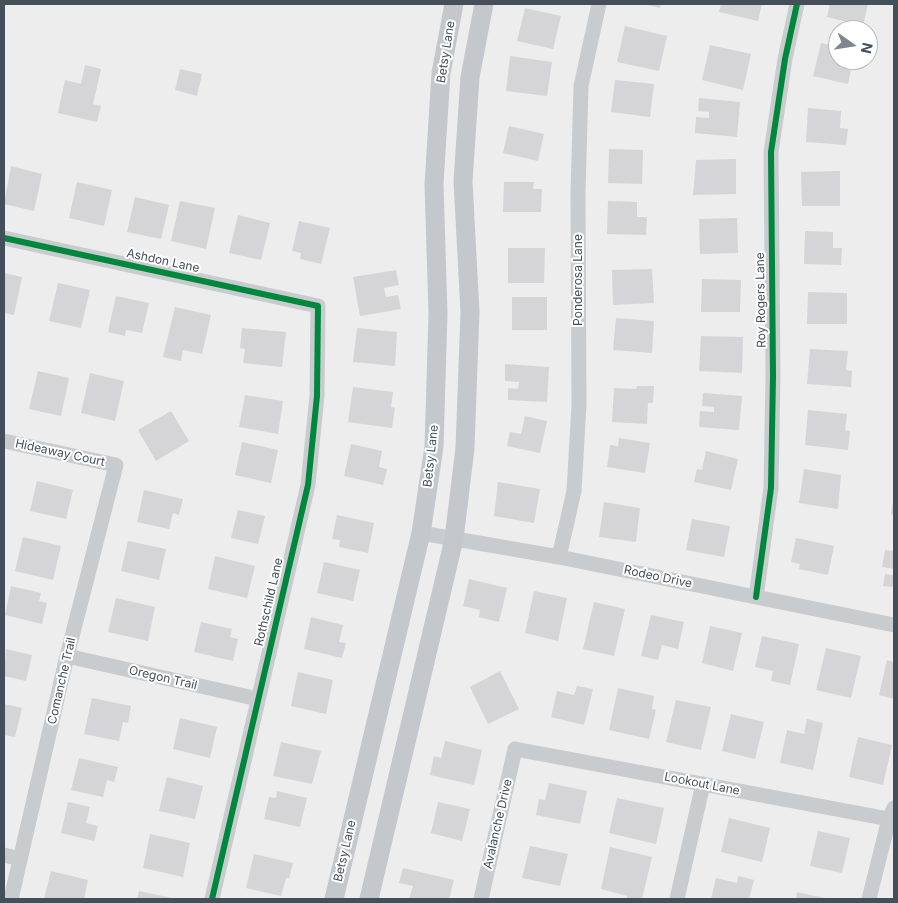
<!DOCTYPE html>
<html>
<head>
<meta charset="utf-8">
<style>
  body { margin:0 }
  #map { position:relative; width:898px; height:903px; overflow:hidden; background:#eeeded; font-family:Inter,sans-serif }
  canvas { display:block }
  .frame { position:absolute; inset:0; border:5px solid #444f5a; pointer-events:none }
  .north { position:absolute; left:828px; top:20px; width:50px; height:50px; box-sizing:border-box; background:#fff; border:1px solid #b4b9bd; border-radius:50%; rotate:103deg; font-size:14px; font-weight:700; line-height:20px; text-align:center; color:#444f5a }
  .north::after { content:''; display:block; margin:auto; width:18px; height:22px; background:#80868d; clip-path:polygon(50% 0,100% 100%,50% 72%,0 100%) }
</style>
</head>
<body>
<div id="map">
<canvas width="898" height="903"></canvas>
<div class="frame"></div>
<div class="north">N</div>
</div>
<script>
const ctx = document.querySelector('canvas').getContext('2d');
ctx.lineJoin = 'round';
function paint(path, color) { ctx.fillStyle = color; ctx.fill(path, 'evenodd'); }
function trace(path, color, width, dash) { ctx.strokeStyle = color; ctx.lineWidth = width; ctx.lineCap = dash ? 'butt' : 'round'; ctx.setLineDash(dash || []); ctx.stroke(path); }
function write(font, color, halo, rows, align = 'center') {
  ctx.font = font + ' Inter,sans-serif'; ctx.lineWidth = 4; ctx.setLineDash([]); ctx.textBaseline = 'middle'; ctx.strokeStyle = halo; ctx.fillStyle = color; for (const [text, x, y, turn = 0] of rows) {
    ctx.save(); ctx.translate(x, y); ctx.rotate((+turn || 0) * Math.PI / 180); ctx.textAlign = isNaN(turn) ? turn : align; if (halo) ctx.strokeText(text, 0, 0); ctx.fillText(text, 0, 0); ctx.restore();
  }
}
paint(new Path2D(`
  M644 4H661L660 8Z
  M721 4H762L758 21 719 12Z
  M830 4H868L863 26 827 17Z
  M525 8 561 16 553 49 517 41Z
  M625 26 667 36 659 71 617 62Z
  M821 43 838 47V60H853L848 84 813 76Z
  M710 45 751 54 743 90 702 80Z
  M510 56 552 62 547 96 506 91Z
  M85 65 101 69 93 104 101 106 97 122 58 113 65 80 81 84Z
  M180 69 202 74 197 96 175 90Z
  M615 80 654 84 650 117 611 112Z
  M699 98 740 102 737 137 695 133 696 117 709 118V112L698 111Z
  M808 108 841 111 840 128 848 129 846 145 806 142Z
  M509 126 544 134 538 161 503 153Z
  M609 149 643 150 642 184 608 183Z
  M736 159V194L693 195 696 160Z
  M11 166 42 174 34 211 4 204Z
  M840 171V206H802L801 172Z
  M77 182 112 190 104 226 69 218Z
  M504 182H534L533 189H542L541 212H503Z
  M135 197 169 205 161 239 127 232Z
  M180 201 215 208 206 249 171 241Z
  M608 201 637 202V217H647L646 235 607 234Z
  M238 215 270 223 261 260 229 253Z
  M737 218 738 253 700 254 699 219Z
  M299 221 330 228 321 264 300 259 301 253 292 251Z
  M805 231 833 232V248H842L841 265 804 264Z
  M508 248H545L544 283H508Z
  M652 269 654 303 613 305 612 270Z
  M396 270 399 285 384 288 386 297 398 295 401 309 360 316 353 277Z
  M4 273 22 277 14 315 4 313Z
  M702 279 741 280 740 312H701Z
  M58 283 90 290 81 328 49 321Z
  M808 292 847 293V324H807Z
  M116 296 149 303 142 333 126 330 125 336 108 332Z
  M512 297H547V330H512Z
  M175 307 211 315 202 354 183 350 181 361 163 357Z
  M616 318 654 321 652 353 613 350Z
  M242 328 286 332 282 367 243 363 245 349 240 348Z
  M357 328 397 332 395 366 353 362Z
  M701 336 743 337 742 373 699 371Z
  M810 349 848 351 846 370 852 371 851 387 807 384Z
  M505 364 549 367 547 402 508 400V388L518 389 519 382 505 381Z
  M38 371 69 378 61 416 29 409Z
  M90 373 124 381 115 421 81 413Z
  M637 386H654L653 403H648L647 424 612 422 614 388 636 389Z
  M353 387 393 392 391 407 395 408 392 428 348 422Z
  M703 393 742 396 739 430 699 427 700 411 714 412V407L702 406Z
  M245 395 283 401 278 434 239 427Z
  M808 410 847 414 845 430 850 431 848 450 805 445Z
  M171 411 189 441 156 461 138 430Z
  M525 416 547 421 540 453 507 446 510 432 521 434Z
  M619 438 650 443 645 473 607 467 610 445 618 446Z
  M242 442 278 450 271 483 235 475Z
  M351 444 382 451 379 467 387 469 383 485 344 476Z
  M706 451 738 459 731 490 694 482 697 469 702 470Z
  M804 469 841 475 838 509 799 503Z
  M37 481 73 490 66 519 30 511Z
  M498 482 540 489 534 523 494 516Z
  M144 490 183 499 179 515 173 513 169 529 137 522Z
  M604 502 640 508 636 542 599 537Z
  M893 502H894V515L891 514Z
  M238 510 265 516 258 544 231 538Z
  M337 515 374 523 368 553 339 547 340 540 332 539Z
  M692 519 730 526 724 557 686 550Z
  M23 537 61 546 53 580 15 571Z
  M796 538 834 546 828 575 799 569 800 564 791 562Z
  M128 541 166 549 159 580 121 571Z
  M885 550 894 551V569L882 567Z
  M215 556 255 566 247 598 208 589Z
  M324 562 360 570 353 601 317 593Z
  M885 574 894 575V587L883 586Z
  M469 579 507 588 499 622 479 617 480 610 463 606Z
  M11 586 41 593 39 601 47 603 42 624 5 615Z
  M534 591 567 598 558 641 525 633Z
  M116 598 155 607 148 641 108 632Z
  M594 602 625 609 614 656 583 649Z
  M651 615 684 622 678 649 662 645 658 660 641 656Z
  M311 617 343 625 339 642 346 643 342 658 304 649Z
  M201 622 232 629 230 637 238 639 233 661 194 652Z
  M710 626 742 633 733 671 702 663Z
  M762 636 799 644 790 685 771 681 773 671 755 667Z
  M826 648 861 656 851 698 816 690Z
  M6 649 32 655 26 681 4 676Z
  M887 660 894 662V699L879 695Z
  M500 671 519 709 488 724 470 687Z
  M298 672 333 680 326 714 291 706Z
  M577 686 593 689 584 725 551 717 557 691 574 695Z
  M618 688 654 696 652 709 656 710 649 739 609 730Z
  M92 698 131 706 128 723 123 722 119 741 84 734Z
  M676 700 711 707 701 750 666 742Z
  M4 704 22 708 15 737 4 735Z
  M731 714 764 722 755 759 722 751Z
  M180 718 217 727 210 758 173 749Z
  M807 719 823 723 813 770 780 763 787 730 804 734Z
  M858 737 892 745 883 785 849 777Z
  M445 741 482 750 474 785 430 775 434 756 441 758Z
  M281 742 321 751 312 784 273 776Z
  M79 758 118 767 114 782 107 780 103 797 71 790Z
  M167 777 203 786 195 819 159 811Z
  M549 783 587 791 580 824 536 815 539 799 545 800Z
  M277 791 307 798 300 827 264 819 269 797 276 798Z
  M617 798 664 808 656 844 609 833Z
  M68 802 90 807 86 823 98 826 94 841 61 833Z
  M438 802 470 809 462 841 431 833Z
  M729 818 770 828 762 862 721 852Z
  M818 831 850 838 842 873 810 866Z
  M150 834 190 843 183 877 143 868Z
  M530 846 568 854 560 886 522 878Z
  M610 847 652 857 642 899H627V896L601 889Z
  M254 854 293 863 289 878H286L281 896 246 888Z
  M403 868 454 880 449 899H409L413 886 399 883Z
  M51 871 88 880 84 899H44Z
  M738 876 754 880 749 899H711L716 878 737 883Z
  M139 891 172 898V899H137Z
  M797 892 825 898V899H796Z`), '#d5d5d7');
trace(new Path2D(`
  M4 238 318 306 317 396 308 485 212 899
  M4 441 116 465 67 656 11 899
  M421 533 559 557 894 625
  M559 557 574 491 579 405 578 193 581 86 599 4
  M756 597 771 488 773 376 771 152 785 59 797 4
  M67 656 258 699
  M4 855 20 859
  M481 899 515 749 889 819
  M677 899 703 784
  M869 899 889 819 894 808`), '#c9ccce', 15);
trace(new Path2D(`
  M334 899 421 533 434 447 438 314 434 184 441 73 454 4
  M369 899 454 539 465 448 470 312 463 181 470 77 484 4`), '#c4c8cc', 19);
trace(new Path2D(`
  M4 238 318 306 317 396 308 485 212 899
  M756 597 771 488 773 376 771 152 785 59 797 4`), '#00873e', 6);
write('12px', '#444f5a', '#fff', [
  ["Betsy Lane",446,52,-81],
  ["Ashdon Lane",163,261,12],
  ["Ponderosa Lane",578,280,-90],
  ["Roy Rogers Lane",761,300,-91],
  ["Hideaway Court",60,453,12],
  ["Betsy Lane",431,456,-84],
  ["Rodeo Drive",658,577,12],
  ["Rothschild Lane",269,602,-77],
  ["Oregon Trail",163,678,13],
  ["Comanche Trail",62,681,-77],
  ["Lookout Lane",702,784,11],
  ["Avalanche Drive",498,824,-77],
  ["Betsy Lane",345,851,-77]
]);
</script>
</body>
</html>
